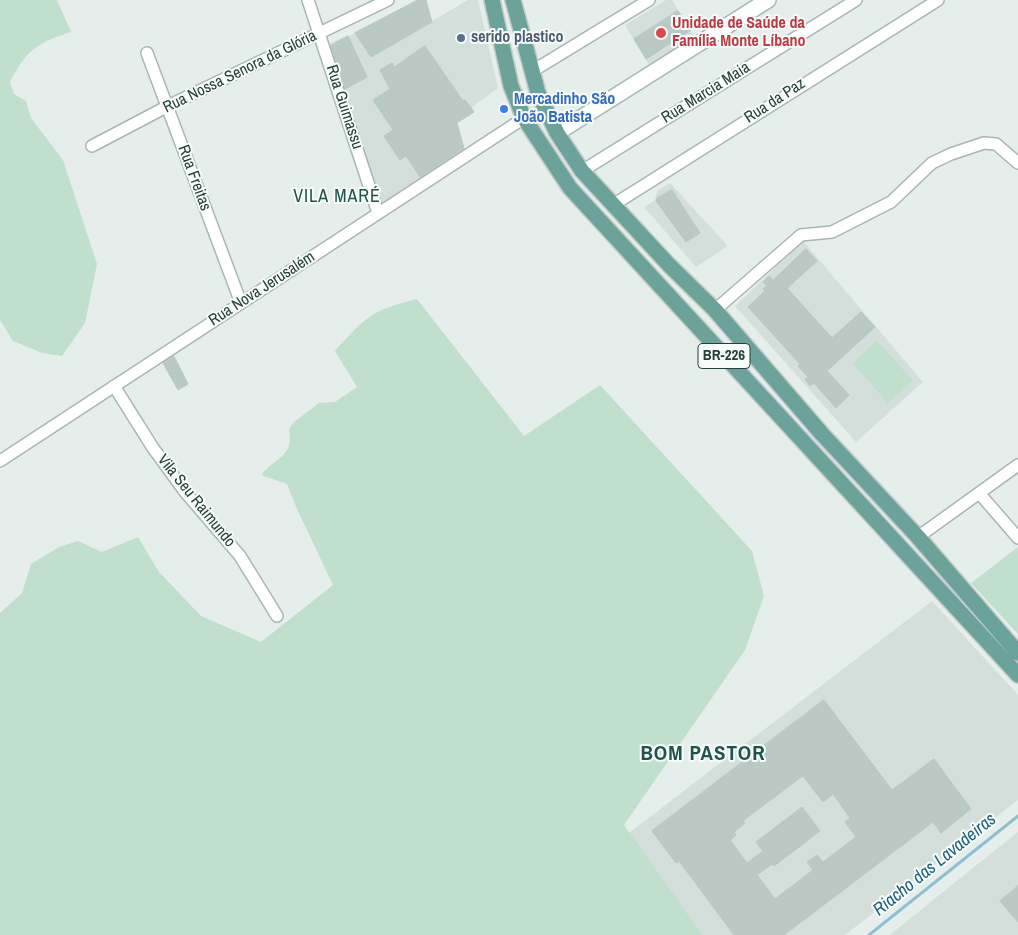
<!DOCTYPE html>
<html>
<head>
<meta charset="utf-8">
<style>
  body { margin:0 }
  canvas { display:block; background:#e6eeec }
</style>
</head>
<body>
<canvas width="1018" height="935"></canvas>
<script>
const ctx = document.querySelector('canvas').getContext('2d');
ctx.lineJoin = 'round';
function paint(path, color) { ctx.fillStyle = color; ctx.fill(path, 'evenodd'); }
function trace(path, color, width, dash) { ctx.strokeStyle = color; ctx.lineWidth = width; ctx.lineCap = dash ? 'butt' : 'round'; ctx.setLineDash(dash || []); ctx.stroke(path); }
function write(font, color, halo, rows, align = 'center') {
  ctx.font = font + ' "Archivo Narrow",sans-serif'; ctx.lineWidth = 4; ctx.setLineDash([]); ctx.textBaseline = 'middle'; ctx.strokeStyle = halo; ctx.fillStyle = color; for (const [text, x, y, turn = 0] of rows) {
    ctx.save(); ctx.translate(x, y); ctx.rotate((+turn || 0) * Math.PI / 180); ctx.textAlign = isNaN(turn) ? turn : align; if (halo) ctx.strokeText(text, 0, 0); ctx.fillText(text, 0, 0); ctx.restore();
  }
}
paint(new Path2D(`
  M418 0 432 21 468 0H478L498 88 472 107 474 112 457 123 465 151 381 204 330 46Z
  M666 0H672L697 42 652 70 625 25Z
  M670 183 728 246 696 267 644 207 655 200 657 191Z
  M803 241 923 382 856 442 735 306Z
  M932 601 1018 695V800L845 935H489L587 865Z
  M1018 832V935H890L949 887Z`), '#d4dedb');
paint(new Path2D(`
  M0 0H57L71 32C37 43 27 49 10 82L14 94 26 101 31 118 63 160 97 264 85 323 62 356 42 353 13 341 0 320Z
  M417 299 524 436 600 385 752 551 764 596 745 650 624 825 702 935H0V613L22 593 31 564 59 547 78 541 102 552 138 537 159 572 201 616 261 642 333 585 297 509 287 484 261 475C276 456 294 458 289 429L294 422 319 403 335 402 357 387 335 351C367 316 370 311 417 299Z
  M877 341 913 381 888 403 853 363Z
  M1018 547V634L971 583Z`), '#c0dfcc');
trace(new Path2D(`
  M869 935 1018 816`), '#90bfd2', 3);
const building = new Path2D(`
  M418 0H426L432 22 371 57 355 33Z
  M678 11 691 30 646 59 634 39Z
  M348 36 367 77 345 89 331 45Z
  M425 46 463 101 465 100 474 112 457 123 464 148 420 177 406 156 400 160 384 136 393 130 373 100 390 89 380 70 392 63 394 67Z
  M672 190 700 233 686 242 656 201 657 198Z
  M806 249 817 261 787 288 832 338 861 312 875 327 827 371 849 395 836 408 814 383 810 386 805 379 808 377 798 366 800 364 748 307 765 291 763 289 767 286 763 282 769 276 773 280Z
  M174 356 188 384 178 390 163 363Z
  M824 700 892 790 934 759 971 809 941 833 933 822 784 935H734L679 861 676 863 652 831ZM803 776 823 802 833 794 850 818 845 822 856 837 823 862 817 855 807 862 813 870 775 899 757 875 772 864 774 866 820 831 802 807 756 842 763 851 747 863 730 840 736 835 734 832 745 823 743 821Z
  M1018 886V922L1000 901Z`);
paint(building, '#bbc9c5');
trace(building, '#b8c8c3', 1);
const street = new Path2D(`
  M308 0 378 213
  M147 53 241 303
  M531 72 649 0
  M92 146 168 106 388 0
  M582 171 856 0
  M613 205 938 0
  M715 310 801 235 832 232 891 202 932 163 951 154 984 143 996 144 1018 163
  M114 386 153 448 186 493 240 556 277 616
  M0 461 524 118
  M979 493 1018 538
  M918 537 1018 465`);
const secondary = new Path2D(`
  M557 133 768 0`);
const primary = new Path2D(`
  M492 0 511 86 524 118 570 188 1018 675
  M513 0 538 93 557 133 582 171 669 265 715 310 822 434 918 537 1018 653`);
trace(street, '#a8b7b4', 14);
trace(secondary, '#a4bab5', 18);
trace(primary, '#c2cac8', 18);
trace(street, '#fff', 11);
trace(secondary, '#fff', 15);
trace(primary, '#6ba39b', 15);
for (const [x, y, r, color] of [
  [661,33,6,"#e0444e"],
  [461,38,5,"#5c6f8a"],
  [504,109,5,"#3f7fe0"]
]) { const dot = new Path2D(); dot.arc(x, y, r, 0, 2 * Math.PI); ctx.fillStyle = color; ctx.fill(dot); trace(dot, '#f7fbf9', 2); }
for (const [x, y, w] of [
  [724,356,52]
]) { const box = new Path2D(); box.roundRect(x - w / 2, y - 12.5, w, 25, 4); ctx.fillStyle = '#f7fbf9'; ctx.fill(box); trace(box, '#25413c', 1); }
write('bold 15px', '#25413c', null, [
  ["BR-226",724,356]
]);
write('bold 16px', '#be3a42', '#f7fbf9', [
  ["Unidade de Saúde da",672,24],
  ["Família Monte Líbano",672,42]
], 'left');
write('bold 16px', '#4e5e75', '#f7fbf9', [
  ["serido plastico",471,38]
], 'left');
write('16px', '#25413c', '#f7fbf9', [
  ["Rua Nossa Senora da Glória",240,72,-26],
  ["Rua Marcia Maia",706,93,-32],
  ["Rua da Paz",775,101,-33],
  ["Rua Guimassu",344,107,72],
  ["Rua Freitas",194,178,70],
  ["Rua Nova Jerusalém",262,289,-33],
  ["Vila Seu Raimundo",196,501,51]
]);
write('bold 16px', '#366cbe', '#f7fbf9', [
  ["Mercadinho São",514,100],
  ["João Batista",514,118]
], 'left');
ctx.letterSpacing = '1px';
write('18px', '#21534d', '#f7fbf9', [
  ["VILA MARÉ",337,197]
]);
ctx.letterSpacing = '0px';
write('italic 18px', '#1f617c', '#f7fbf9', [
  ["Riacho das Lavadeiras",935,865,-39]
]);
ctx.letterSpacing = '1px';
write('bold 21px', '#21534d', '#f7fbf9', [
  ["BOM PASTOR",703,754]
]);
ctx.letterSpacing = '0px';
</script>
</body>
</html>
